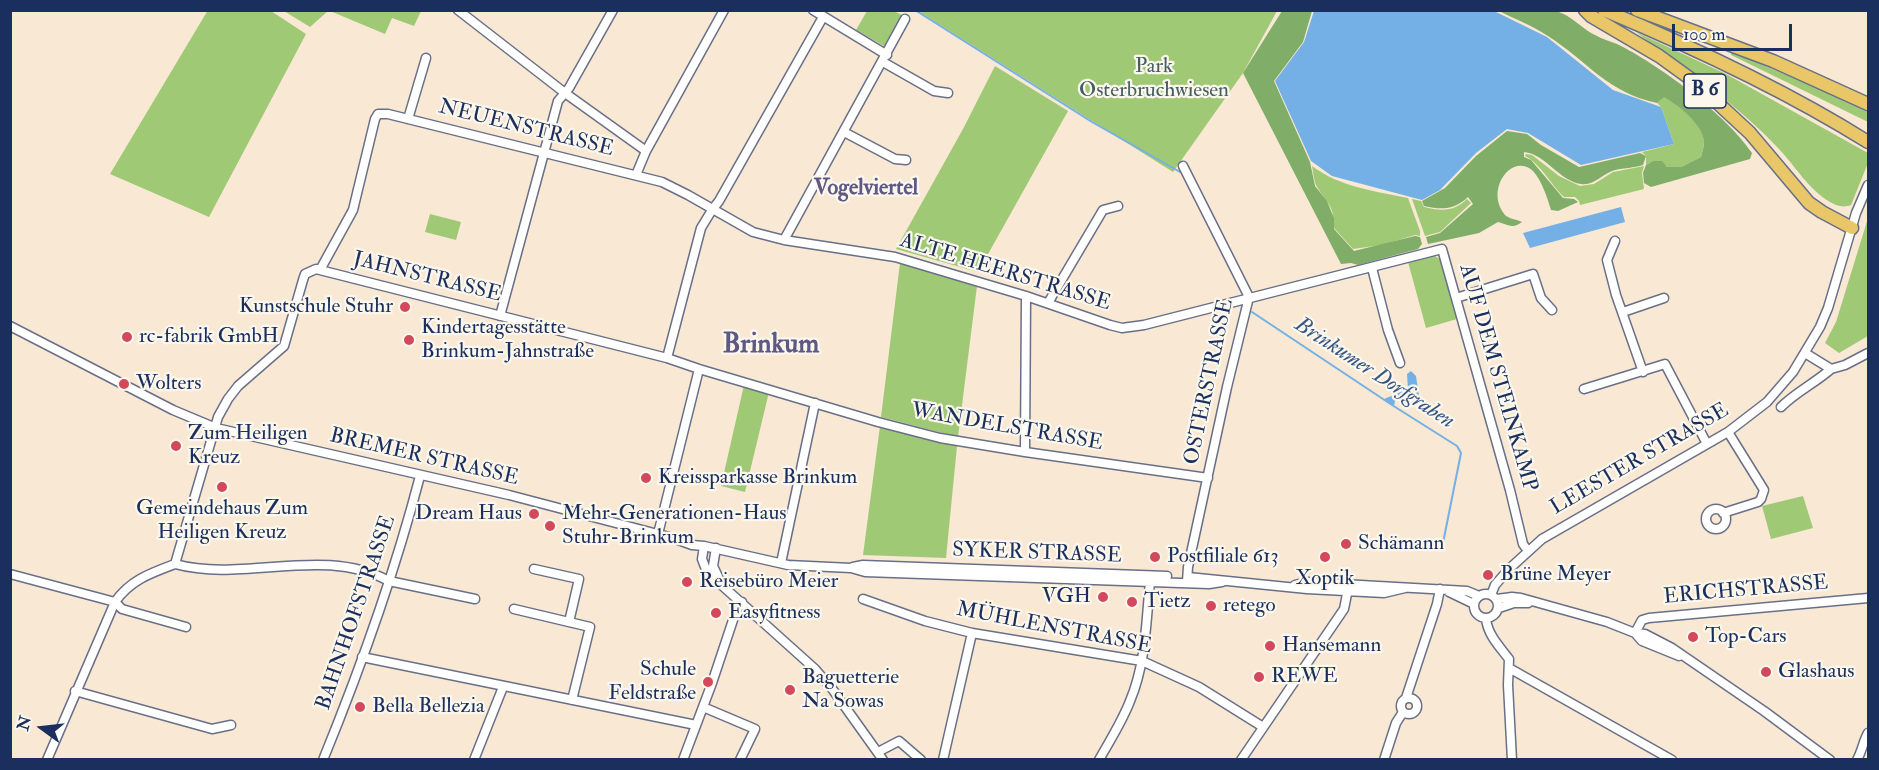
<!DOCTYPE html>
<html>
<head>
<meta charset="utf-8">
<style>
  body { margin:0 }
  #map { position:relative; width:1879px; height:770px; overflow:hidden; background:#f8e8d4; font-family:"IM FELL Double Pica",serif }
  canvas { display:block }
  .frame { position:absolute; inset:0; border:12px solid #1b2f5e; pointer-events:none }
  .north { position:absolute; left:12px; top:698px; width:60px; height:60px; -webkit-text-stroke:4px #fbf7ec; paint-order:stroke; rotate:285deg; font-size:16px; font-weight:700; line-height:24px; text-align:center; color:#1b2f5e }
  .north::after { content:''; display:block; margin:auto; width:21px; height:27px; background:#1b2f5e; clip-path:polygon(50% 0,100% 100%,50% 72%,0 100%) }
  .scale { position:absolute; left:1672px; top:24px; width:120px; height:27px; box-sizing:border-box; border:3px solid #1b2f5e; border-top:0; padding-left:8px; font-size:18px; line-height:21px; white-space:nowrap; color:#1b2f5e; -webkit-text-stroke:4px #fbf7ec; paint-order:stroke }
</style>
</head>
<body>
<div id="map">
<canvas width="1879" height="770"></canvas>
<div class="frame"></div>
<div class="north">N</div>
<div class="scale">100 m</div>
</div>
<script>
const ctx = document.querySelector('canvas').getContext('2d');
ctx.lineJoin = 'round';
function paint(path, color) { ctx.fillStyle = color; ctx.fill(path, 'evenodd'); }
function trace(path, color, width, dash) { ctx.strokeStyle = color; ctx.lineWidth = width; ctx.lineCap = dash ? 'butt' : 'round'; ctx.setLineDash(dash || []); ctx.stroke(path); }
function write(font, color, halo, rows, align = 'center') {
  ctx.font = font + ' "IM FELL Double Pica",serif'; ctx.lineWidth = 4.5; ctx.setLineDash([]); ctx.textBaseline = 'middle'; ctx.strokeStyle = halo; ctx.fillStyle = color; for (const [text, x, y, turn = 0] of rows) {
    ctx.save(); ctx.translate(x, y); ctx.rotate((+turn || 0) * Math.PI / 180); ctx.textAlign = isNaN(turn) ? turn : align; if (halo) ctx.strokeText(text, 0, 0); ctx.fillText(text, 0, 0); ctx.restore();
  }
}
paint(new Path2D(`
  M208 10 271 11 306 34 209 217 110 174Z
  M284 11H328L310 27Z
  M330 11H421L414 26 392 18 385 34Z
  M867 11H894L902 15 884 46 856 30Z
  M918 11H1277L1243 73 1173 172Z
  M1636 32 1726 74 1868 153V163L1851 205C1843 208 1837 206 1830 202 1808 189 1796 167 1779 149 1737 104 1685 69 1636 32Z
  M1731 53H1735L1857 105 1868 111V122L1731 55Z
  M995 66 1068 111 978 272 896 249 963 129Z
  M1664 96C1678 105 1704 125 1704 142 1704 147 1702 152 1701 157L1681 167H1667L1661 161H1653L1646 165V156L1642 152 1674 144 1661 107 1657 103Z
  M1526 154 1532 155 1559 176 1580 186 1594 184 1613 172 1644 166 1642 173 1644 189 1580 205 1579 201 1575 197H1564C1550 184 1542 165 1525 156Z
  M1312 166C1340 187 1374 191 1408 198L1420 231V236L1415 235 1382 245 1353 249 1334 228C1335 205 1326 203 1316 185 1314 180 1313 172 1312 166Z
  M1412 199 1421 201 1424 207C1441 211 1454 212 1467 199L1471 203 1440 232 1425 236Z
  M430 214 461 222 456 240 425 232Z
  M1868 218V336L1839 353 1825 343 1836 322Z
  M1433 255 1440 259 1457 319 1426 328 1408 262Z
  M900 263 977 286 958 437 881 417Z
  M744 385 769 392 745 492 721 486Z
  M880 426 957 446 946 558 863 555Z
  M1803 496 1813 528 1771 539 1762 506Z`), '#a0c976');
paint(new Path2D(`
  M1282 11H1312L1303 42 1274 81 1310 162 1315 186 1327 201 1334 218V229L1354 251 1415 236 1420 237 1422 244 1418 249 1358 265 1351 263 1341 264 1243 73Z
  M1543 11C1548 13 1551 10 1556 11 1571 15 1582 29 1595 35 1602 39 1610 41 1617 44 1658 64 1727 115 1752 153L1750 159 1651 187 1644 183 1643 173 1646 165 1653 161H1662L1667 167H1681L1701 157C1702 152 1704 147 1704 143 1704 125 1678 105 1664 97L1657 103C1608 93 1587 61 1548 36 1533 26 1515 19 1499 11Z
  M1507 131 1527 134 1541 145 1579 167 1640 153 1646 156 1643 165C1633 168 1625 168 1615 170 1603 173 1594 186 1581 184 1559 181 1546 154 1524 152V157L1531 160 1563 198 1574 199 1578 202 1558 211 1551 210C1547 197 1542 181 1533 171 1512 152 1484 190 1505 215 1509 219 1516 219 1522 222 1513 229 1508 225 1498 222L1479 233 1428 244 1426 237 1440 233 1473 204 1468 197C1454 210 1442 210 1424 206L1422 201 1445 188 1476 156Z`), '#80ad67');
paint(new Path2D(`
  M1314 11H1494L1547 37 1613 90 1661 107 1674 144 1581 165 1528 133 1507 129 1476 153 1440 190 1422 200 1332 176 1311 161 1275 81 1304 42Z
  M1621 207 1625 222 1530 248 1523 233Z
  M1411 371 1416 376 1419 396C1411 400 1402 395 1395 401L1394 406 1384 399 1408 389 1407 374Z`), '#74b0e5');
trace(new Path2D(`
  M915 10 1092 122 1180 172
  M1252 312 1392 405 1457 446 1461 453 1443 543`), '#74b0e5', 2);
const minor = new Path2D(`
  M458 10 565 93 646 151
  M813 10 887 55
  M883 62 934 91 948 93
  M408 119 426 58
  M844 132 895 159 906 160
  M1183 166 1249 297 1227 387 1188 567 1187 581
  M636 175 646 151 724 10
  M784 240 905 19
  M1615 241 1607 260 1616 295 1643 372
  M1372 268 1388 330 1400 363
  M320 270 353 210 375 119 378 114H388L662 182 688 195 753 232 784 240 895 257 1026 296 1110 325 1122 328 1144 325 1442 249 1510 490 1523 544 1528 551
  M1456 298 1533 274 1541 298 1552 310
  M1048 303 1103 210 1118 206
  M1623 312 1664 298
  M500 316 558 101 569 88 613 10
  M10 326 173 410 216 428 509 495 673 538 692 545 704 546 788 565 851 568 865 572 1209 584 1222 582
  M1805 353 1831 369 1845 365 1868 353
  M667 358 701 228 712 210 719 201 823 17
  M1584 389 1665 364 1707 444
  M1781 407C1796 392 1815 383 1831 369
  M1025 452 1026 296
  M1706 519a10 10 0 1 1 20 0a10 10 0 1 1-20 0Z
  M1723 513 1758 502 1761 499 1764 490 1728 432
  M658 534 699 369
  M704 546 702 559 707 572 815 669 833 690 883 760
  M716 548 713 566 720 581
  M781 563 815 403
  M175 564 218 417 228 399 238 386 284 346 303 280 305 274 316 269 667 358 699 369 878 422 940 438 1025 452 1208 478
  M175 564C245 583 322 545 389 581L475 599
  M853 567 863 565 1167 576
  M534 569 579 579 569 622
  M10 574 115 602
  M1188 577 1307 589 1384 593 1405 588
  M1295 585 1307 582 1467 591 1479 596
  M1449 592 1474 604
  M1474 606a12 12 0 1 1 24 0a12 12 0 1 1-24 0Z
  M1491 595 1495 585 1509 569 1542 539 1728 432 1767 402 1793 372 1820 327 1828 308 1856 213 1868 185
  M863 599 925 621 972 633 1142 661 1199 687 1263 727
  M1497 599 1512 597 1521 598 1607 622 1635 633 1645 634 1672 648 1764 711 1830 760
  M115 602 122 609 186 627
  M1499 608 1514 603H1528
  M514 609 590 627 572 700
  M1486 619C1488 635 1499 646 1509 659L1508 685 1512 760
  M1635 633 1642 620 1649 618 1868 598
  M1635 633 1642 641 1679 656
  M362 657 696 725
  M1509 668 1672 760
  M75 691 212 729 231 725
  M1401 706a8 8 0 1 1 16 0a8 8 0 1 1-16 0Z
  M1406 698 1437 604 1440 589
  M703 707 755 729 740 760
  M878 752 899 741 921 760
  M47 760 115 602C130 580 151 573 175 564
  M323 760C361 667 395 572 420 476
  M474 760 503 687
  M683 760 712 683 736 611 742 602
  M943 760 972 633
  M1099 760C1110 740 1122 722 1130 701 1146 663 1146 622 1150 582
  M1241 760 1344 609 1349 584
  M1384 760 1396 723 1403 712
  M1857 760C1862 751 1863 742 1868 733`);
const highway = new Path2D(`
  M1585 10 1591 16 1659 56 1695 82 1750 133 1809 203 1822 212 1852 228
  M1604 10C1695 48 1785 90 1868 142
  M1637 10 1773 61 1868 104`);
trace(minor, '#687087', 11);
trace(highway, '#687087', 15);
trace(minor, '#fff', 8);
trace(highway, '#e9c769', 12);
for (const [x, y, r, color] of [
  [405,307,6,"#d1495b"],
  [127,337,6,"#d1495b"],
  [409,340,6,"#d1495b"],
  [124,384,6,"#d1495b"],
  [176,446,6,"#d1495b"],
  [646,478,6,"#d1495b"],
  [222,487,6,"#d1495b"],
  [534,514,6,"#d1495b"],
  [550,526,6,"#d1495b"],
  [1346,544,6,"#d1495b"],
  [1155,557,6,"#d1495b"],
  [1325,557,6,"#d1495b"],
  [1488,575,6,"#d1495b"],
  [687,582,6,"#d1495b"],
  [1103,597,6,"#d1495b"],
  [1132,602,6,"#d1495b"],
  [1211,606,6,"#d1495b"],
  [716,613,6,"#d1495b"],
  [1693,637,6,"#d1495b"],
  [1270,646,6,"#d1495b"],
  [1766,672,6,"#d1495b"],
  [1259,677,6,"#d1495b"],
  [708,682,6,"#d1495b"],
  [790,690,6,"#d1495b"],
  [360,707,6,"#d1495b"]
]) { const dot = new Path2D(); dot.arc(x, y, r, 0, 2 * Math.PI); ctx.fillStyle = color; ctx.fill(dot); trace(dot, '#fbf7ec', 2); }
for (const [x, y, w] of [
  [1705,91,42]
]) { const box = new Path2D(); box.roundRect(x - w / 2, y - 17, w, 34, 4.5); ctx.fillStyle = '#fbf7ec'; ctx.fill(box); trace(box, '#1b2f5e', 1.5); }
write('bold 20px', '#1b2f5e', null, [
  ["B 6",1705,91]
]);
write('21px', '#435d65', '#fbf7ec', [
  ["Park",1154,67],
  ["Osterbruchwiesen",1154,91]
]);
write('21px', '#1b2f5e', '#fbf7ec', [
  ["NEUENSTRASSE",526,129,14],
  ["ALTE HEERSTRASSE",1005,273,17],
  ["JAHNSTRASSE",427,278,14],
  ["AUF DEM STEINKAMP",1497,378,74],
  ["OSTERSTRASSE",1210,382,-78],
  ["WANDELSTRASSE",1007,428,10],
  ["BREMER STRASSE",424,458,13],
  ["LEESTER STRASSE",1640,460,-30],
  ["SYKER STRASSE",1037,554,2],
  ["ERICHSTRASSE",1746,591,-5],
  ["BAHNHOFSTRASSE",357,613,-71],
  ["MÜHLENSTRASSE",1054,629,11]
]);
write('21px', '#1b2f5e', '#fbf7ec', [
  ["Kunstschule Stuhr",393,307,"right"],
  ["Kindertagesstätte",421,328],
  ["Brinkum-Jahnstraße",421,352],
  ["rc-fabrik GmbH",139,337],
  ["Wolters",136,384],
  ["Zum Heiligen",188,434],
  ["Kreuz",188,458],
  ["Kreissparkasse Brinkum",658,478],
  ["Gemeindehaus Zum",222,509,"center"],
  ["Heiligen Kreuz",222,533,"center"],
  ["Dream Haus",522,514,"right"],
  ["Mehr-Generationen-Haus",562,514],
  ["Stuhr-Brinkum",562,538],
  ["Schämann",1358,544],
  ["Postfiliale 613",1167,557],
  ["Brüne Meyer",1500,575],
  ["Xoptik",1325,579,"center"],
  ["Reisebüro Meier",699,582],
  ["VGH",1091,597,"right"],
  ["Tietz",1144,602],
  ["retego",1223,606],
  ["Easyfitness",728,613],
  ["Top-Cars",1705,637],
  ["Hansemann",1282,646],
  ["Schule",696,670,"right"],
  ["Feldstraße",696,694,"right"],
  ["Glashaus",1778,672],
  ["REWE",1271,677],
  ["Baguetterie",802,678],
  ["Na Sowas",802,702],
  ["Bella Bellezia",372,707]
], 'left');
write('bold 22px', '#5e5984', '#fbf7ec', [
  ["Vogelviertel",866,189]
]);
write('italic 22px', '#365686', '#fbf7ec', [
  ["Brinkumer Dorfgraben",1374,374,33]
]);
write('bold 27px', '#5e5984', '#fbf7ec', [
  ["Brinkum",771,346]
]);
</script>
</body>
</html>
